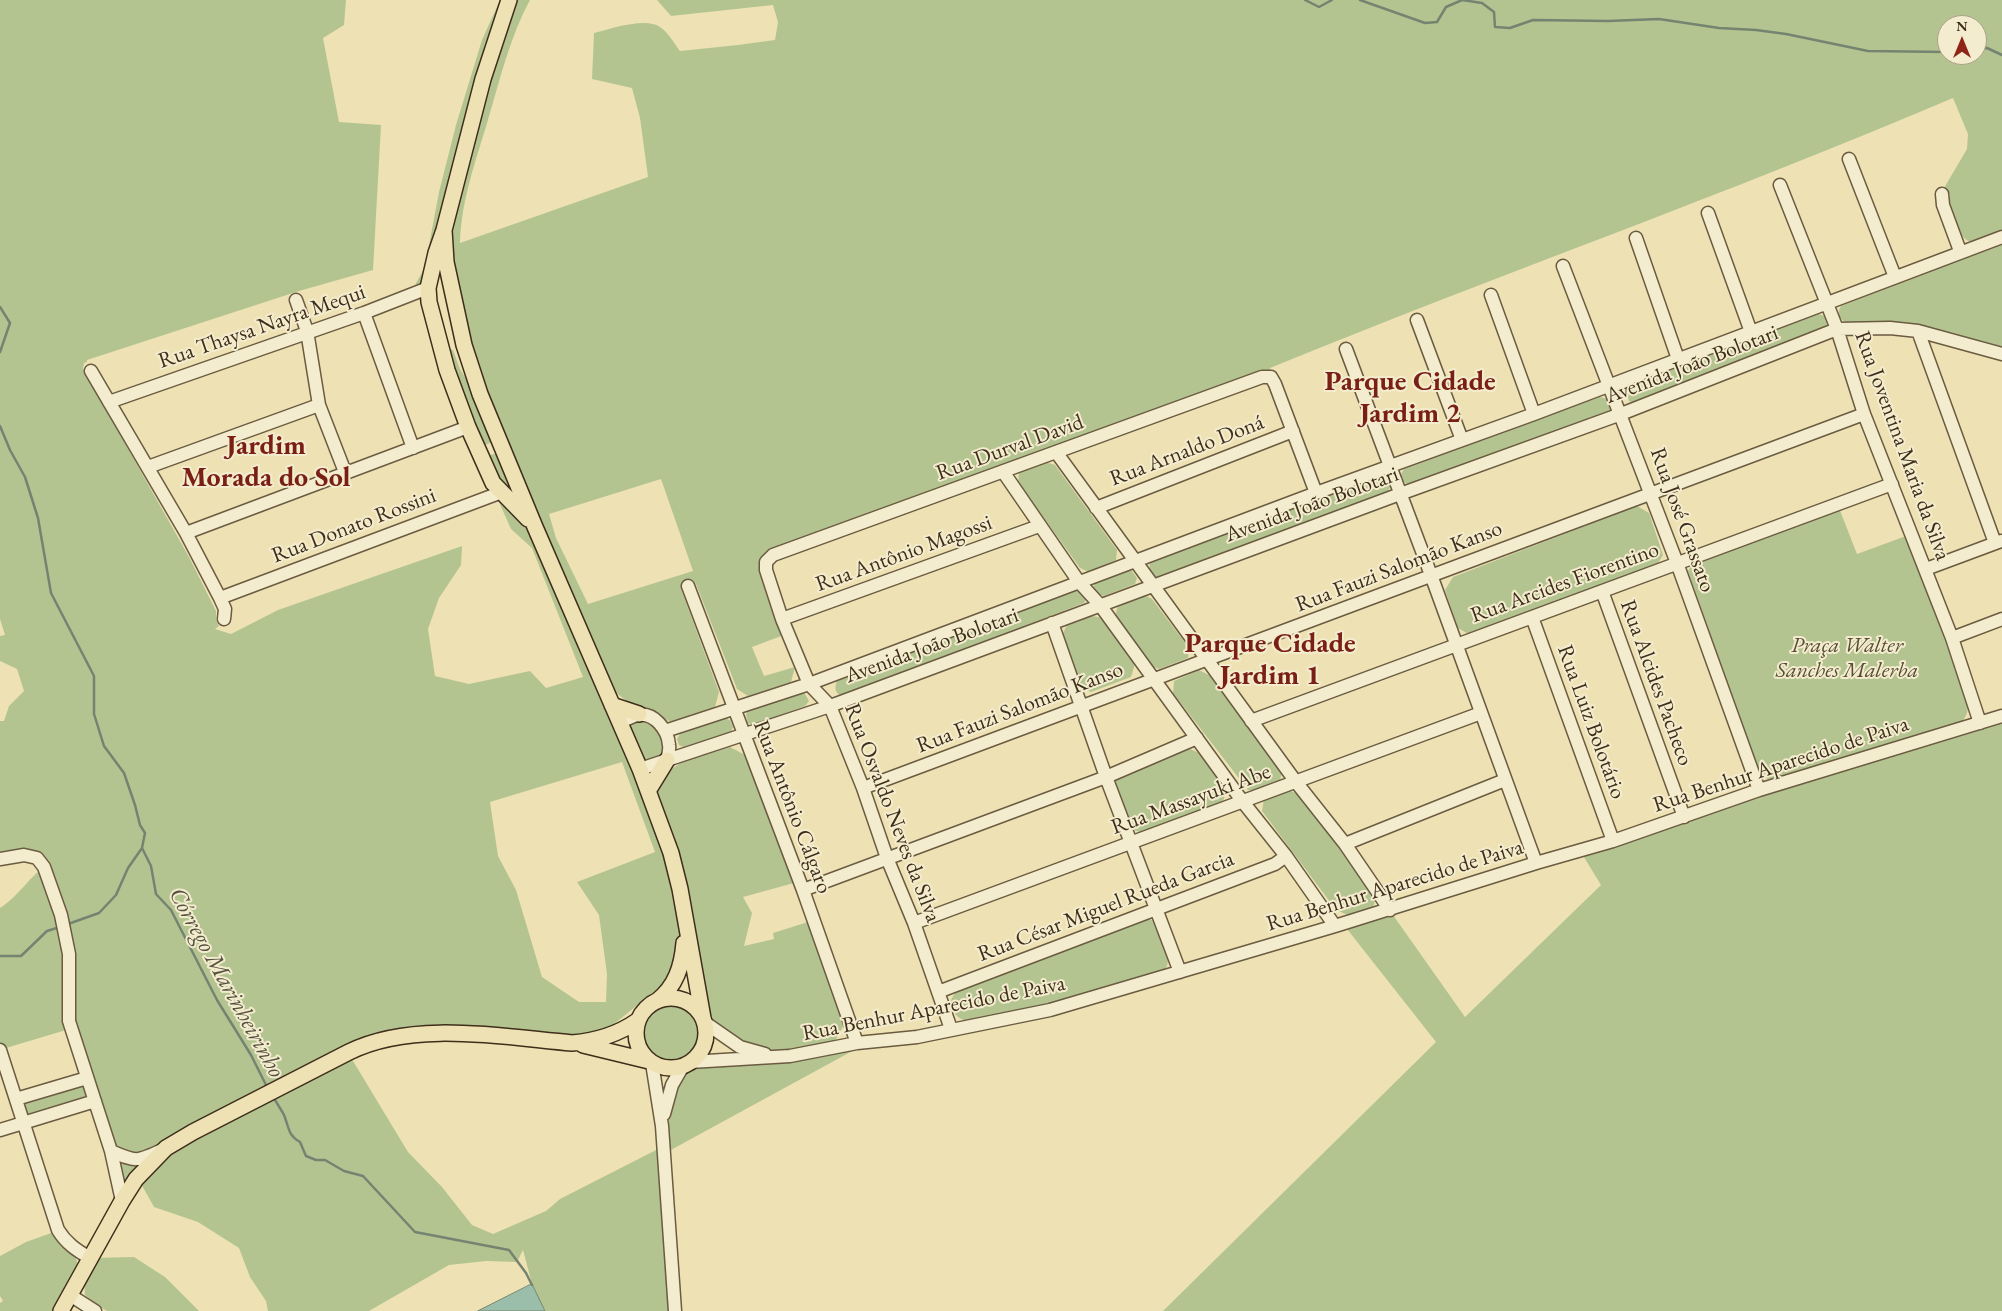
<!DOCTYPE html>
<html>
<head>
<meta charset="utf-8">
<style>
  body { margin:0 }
  #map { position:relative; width:2002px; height:1311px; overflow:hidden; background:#eee2b4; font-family:"EB Garamond",serif }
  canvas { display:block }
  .north { position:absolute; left:1937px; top:15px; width:50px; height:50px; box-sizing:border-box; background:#f4ecce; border:1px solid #aba086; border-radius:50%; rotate:0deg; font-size:14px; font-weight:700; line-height:20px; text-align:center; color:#3e2e1b }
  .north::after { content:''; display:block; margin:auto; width:18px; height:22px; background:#8f2418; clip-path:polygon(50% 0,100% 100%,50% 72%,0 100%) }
</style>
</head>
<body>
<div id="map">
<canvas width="2002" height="1311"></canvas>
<div class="north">N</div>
</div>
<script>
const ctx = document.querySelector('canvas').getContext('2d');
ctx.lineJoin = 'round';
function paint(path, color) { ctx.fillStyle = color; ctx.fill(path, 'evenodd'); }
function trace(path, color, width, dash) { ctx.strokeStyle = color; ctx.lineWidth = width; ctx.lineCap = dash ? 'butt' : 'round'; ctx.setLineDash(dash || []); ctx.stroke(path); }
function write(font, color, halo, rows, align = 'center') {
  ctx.font = font + ' "EB Garamond",serif'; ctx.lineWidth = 4; ctx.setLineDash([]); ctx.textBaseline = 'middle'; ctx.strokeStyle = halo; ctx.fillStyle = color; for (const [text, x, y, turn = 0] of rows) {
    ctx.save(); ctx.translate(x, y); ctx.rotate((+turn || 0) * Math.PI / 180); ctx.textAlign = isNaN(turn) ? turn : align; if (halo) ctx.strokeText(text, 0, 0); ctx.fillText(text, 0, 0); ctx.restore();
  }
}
paint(new Path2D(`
  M0 0H346L344 25 323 38 339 122 381 125 373 270 299 291 87 360V362L84 363 83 369 189 557 216 611V619L219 626 215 629 231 634 278 610 462 546 461 565 439 598 428 629 435 676 469 684 530 671 546 688 583 677 532 548 511 529 499 502 509 508 531 531 568 611 666 853 681 924 679 956 662 985 603 1033 588 1037 414 1030 148 1152C132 1156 128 1155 115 1145L74 1019 75 952 71 933 48 864 0 855V721H4L9 706 24 691 17 669 0 661V636L5 635 0 619ZM622 762 655 852 577 882 599 915 607 974 606 1002H579L542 977 516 890 498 856 490 802Z
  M500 0H505L424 283 415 285 425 267 439 192 456 125 482 40Z
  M512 0H530C510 37 500 79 488 120 476 160 461 201 460 243L648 177 640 118 632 88 592 79 594 33C611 29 645 17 660 27 668 32 674 43 680 51L738 45 775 40 778 22 773 5 671 16 657 0H2002V231L1975 241H1968L1963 237 1949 207 1950 194 1944 188 1967 149 1968 134 1953 98C1728 194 1497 275 1270 368L1271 372 762 558 759 568 784 635 752 647 764 676 795 667 791 682 748 696 737 689 696 584 692 580 685 582 681 589 719 692 715 707 671 721C653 721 625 701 612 689L482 393 446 241ZM1947 25H1977V55H1947ZM661 479 693 571 588 604 556 538 549 514Z
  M2002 243V348L1847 324 1839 317V310L1841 306Z
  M1816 313 1824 316 1827 325 1825 330 1635 404 1629 401 1626 392 1629 386Z
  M446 348 453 350 460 369 476 396 492 437 490 443 485 445 473 424Z
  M1600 397 1607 399 1611 408 1609 413 1408 485 1403 481 1401 474 1404 469Z
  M495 454 499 456 522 510 503 486 488 455Z
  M1046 462 1055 465 1117 550 1116 560 1089 572 1080 568 1018 482 1019 472Z
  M1378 477H1386L1390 487 1388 492 1158 578C1151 574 1148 571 1150 563Z
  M1637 506 1649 513 1663 555 1657 565 1470 635 1458 628 1445 590 1453 577Z
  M1839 508 1857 554 1906 536 1966 697C1969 708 1969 712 1962 722L1771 780 1765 778 1758 769 1688 571 1694 562Z
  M1127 570 1132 571 1137 578 1135 584 1104 596 1098 594 1093 587 1097 581Z
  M1074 590H1080L1086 600 1084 603 842 697C835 693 834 688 837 681Z
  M1144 595 1152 599 1189 648 1188 658 1159 669 1151 666 1115 617 1118 605Z
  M1087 615 1103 618 1135 664 1131 677 1091 692 1081 688 1061 637 1068 623Z
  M1199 670 1209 675 1282 771 1280 781 1258 791 1248 790 1173 693 1174 681Z
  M800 693 805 694 809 701 805 706 753 725 748 723 746 715 748 709Z
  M724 718 730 720 733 727 731 732 683 747 679 745 677 739 681 732Z
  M2002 720V1311H1163L1436 1042 1347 929 1393 915 1465 1017 1601 885 1582 854 1761 794Z
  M636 722C643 722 649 723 654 728 662 735 671 752 658 757 653 759 647 759 642 760L626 727Z
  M730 747 747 756 794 883 743 897 752 913 744 946 774 939 773 933 808 922 845 1023 835 1041C820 1044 803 1051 789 1052 755 1053 733 1036 707 1017L655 791 668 771 684 761Z
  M1190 749 1202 754 1227 789 1223 801 1142 833 1132 829 1115 782 1119 775Z
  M1288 790 1298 794 1373 892 1375 900 1373 908 1350 916 1336 910 1262 811 1264 799Z
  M40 870 57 916 65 958 66 1030 6 1048H0V908C16 898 26 882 40 870Z
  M1147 919 1155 921C1160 936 1177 961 1162 973L1049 1005 970 1021C956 1020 953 1012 951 1000L956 991Z
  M642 1032a29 29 0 1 1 58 0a29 29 0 1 1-58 0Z
  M856 1049 669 1151C668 1130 668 1096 681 1078 685 1072 693 1069 700 1066Z
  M350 1056 408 1152 442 1187 472 1225 493 1234 546 1211 560 1199 658 1149 670 1311H545L532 1284 523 1250 517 1262 486 1261 449 1265 369 1311H268L266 1301 250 1277 239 1248 198 1222 154 1207 140 1182 168 1152Z
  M79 1084 84 1086 88 1097 28 1117 23 1102Z
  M119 1160 141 1164 122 1190Z
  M54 1232C64 1242 76 1251 78 1266L52 1311H0V1303L3 1301 0 1296V1256L26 1242Z
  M134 1257 165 1277 199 1311H107L95 1304 85 1295 84 1279 94 1258Z`), '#b4c491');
const water = new Path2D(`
  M532 1284 545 1311H478Z`);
paint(water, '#9abeaa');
trace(water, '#758471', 1);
trace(new Path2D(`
  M1305 0 1319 7 1332 0
  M1360 0 1425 23 1437 22 1446 7 1462 0 1482 3 1494 12 1495 27 1510 28 1533 20 1608 21 1659 19 1719 28 1756 30 1786 34 1868 51 1947 52
  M1977 49 1987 48 2002 55
  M0 307 10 323 0 352
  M0 426 10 450 25 477 38 518 51 593 94 676V714L104 746 124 773 135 805 140 825 145 833 142 848 151 866 156 894 171 910 217 1000 251 1055 268 1089
  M68 924 99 913 116 895 128 868 142 848
  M0 956H21L47 931 60 927
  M274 1098C277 1104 281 1109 284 1115 289 1127 288 1136 300 1142L306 1156 316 1160H325L344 1171 363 1176 415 1232 509 1250 526 1273 532 1285`), '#758471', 2.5);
const minor = new Path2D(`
  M1849 159 1895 277
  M1780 185 1837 329 1864 414 1952 638 1980 723
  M1942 194 1943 205 1960 251
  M1708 213 1751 332
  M1636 238 1678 359
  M1563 266 1677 563 1759 790
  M1491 295 1534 414
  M296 300 307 331 319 405 345 472
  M364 313 413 448
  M1417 320 1462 440
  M1918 331 1995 543
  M1346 349 1431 575 1536 863
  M91 371 186 533 220 598 225 609 224 619
  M109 402 364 313 428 288
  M1056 452 1296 782 1345 844 1390 910
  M148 467 319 405
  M1004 473 1079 582 1100 605 1243 802 1286 856 1335 926
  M1096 508 1293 431
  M186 533 468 427
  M1926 569 2001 541
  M688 586 803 890 857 1043
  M1602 591 1684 817
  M220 598 502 492
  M1532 617 1613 841
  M782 619 1039 526
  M1052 623 1106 777 1180 972
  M1952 638 2002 619
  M1251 721 1892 484
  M619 723C625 720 632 716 638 715 654 712 668 730 669 745 670 750 668 755 667 760
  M665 731 809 684 1316 493 1534 414 2002 237
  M640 769 830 706 1400 494 1621 414 1837 329 1890 328 1918 331 2002 354
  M863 788C1197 663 1531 539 1864 414
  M1345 844 1505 780
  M0 859 24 855 37 858 44 867 61 915 69 954V1021L111 1151 122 1201
  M803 890 1106 777 1197 738
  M914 923 1481 713
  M938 992 1275 864 1286 856
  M704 1022 740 1047 765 1054
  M951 1029 914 923 887 858 863 788 830 706 809 684 782 619 766 570V562L773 555 1262 377H1271L1275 384 1316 493
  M0 1050 58 1230C66 1243 76 1250 90 1258
  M690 1062 790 1056 857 1043 917 1037 1050 1010 1335 926 1536 863 1613 841 1759 790 2002 716
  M652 1063 662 1126 675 1311
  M16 1099 87 1078
  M664 1114 672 1085 683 1066
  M0 1130 95 1101
  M111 1151C136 1162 137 1162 162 1150
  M70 1295 95 1311`);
const major = new Path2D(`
  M509 0 483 79 444 230 436 253 428 288 429 302 447 370 468 427 493 483 528 519
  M444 230 446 262 464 345 480 394 535 527 640 769 671 853 680 889 703 1018
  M612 705 639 714
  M648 791 667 760
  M636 1033a35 35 0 1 1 70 0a35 35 0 1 1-70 0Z
  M657 1001C676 986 682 966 684 943
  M583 1045 649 1061
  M61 1311 122 1201 136 1179 166 1148 193 1132 349 1052C413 1020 503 1037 572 1043 596 1041 617 1035 637 1021`);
trace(minor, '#6a5b41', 15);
trace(major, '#3e2e1b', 18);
trace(minor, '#f4ecce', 12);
trace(major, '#eee2b4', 15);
write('22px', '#3e2e1b', '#f4ecce', [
  ["Rua Thaysa Nayra Mequi",262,327,-19],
  ["Avenida João Bolotari",1692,365,-21],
  ["Rua Joventina Maria da Silva",1902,446,70],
  ["Rua Durval David",1010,448,-20],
  ["Rua Arnaldo Doná",1187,451,-21],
  ["Avenida João Bolotari",1312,505,-20],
  ["Rua José Grassato",1682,520,70],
  ["Rua Donato Rossini",354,526,-21],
  ["Rua Antônio Magossi",904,554,-20],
  ["Rua Fauzi Salomão Kanso",1399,567,-21],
  ["Rua Arcides Fiorentino",1565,583,-20],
  ["Avenida João Bolotari",932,646,-20],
  ["Rua Alcides Pacheco",1656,683,70],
  ["Rua Fauzi Salomão Kanso",1020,708,-21],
  ["Rua Luiz Bolotário",1591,722,70],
  ["Rua Benhur Aparecido de Paiva",1781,765,-18],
  ["Rua Massayuki Abe",1191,800,-20],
  ["Rua Antônio Cálgaro",792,807,69],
  ["Rua Osvaldo Neves da Silva",892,813,69],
  ["Rua Benhur Aparecido de Paiva",1395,886,-17],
  ["Rua César Miguel Rueda Garcia",1106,907,-21],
  ["Rua Benhur Aparecido de Paiva",934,1009,-11]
]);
write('italic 22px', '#564c33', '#f4ecce', [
  ["Praça Walter",1847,646],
  ["Sanches Malerba",1847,671]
]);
write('italic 24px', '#55523f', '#f4ecce', [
  ["Córrego Marinheirinho",226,983,61]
]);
write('bold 28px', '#7a1f14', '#f4ecce', [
  ["Parque Cidade",1410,382],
  ["Jardim 2",1410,414],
  ["Jardim",266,446],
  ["Morada do Sol",266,478],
  ["Parque Cidade",1270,644],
  ["Jardim 1",1270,676]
]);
</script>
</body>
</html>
